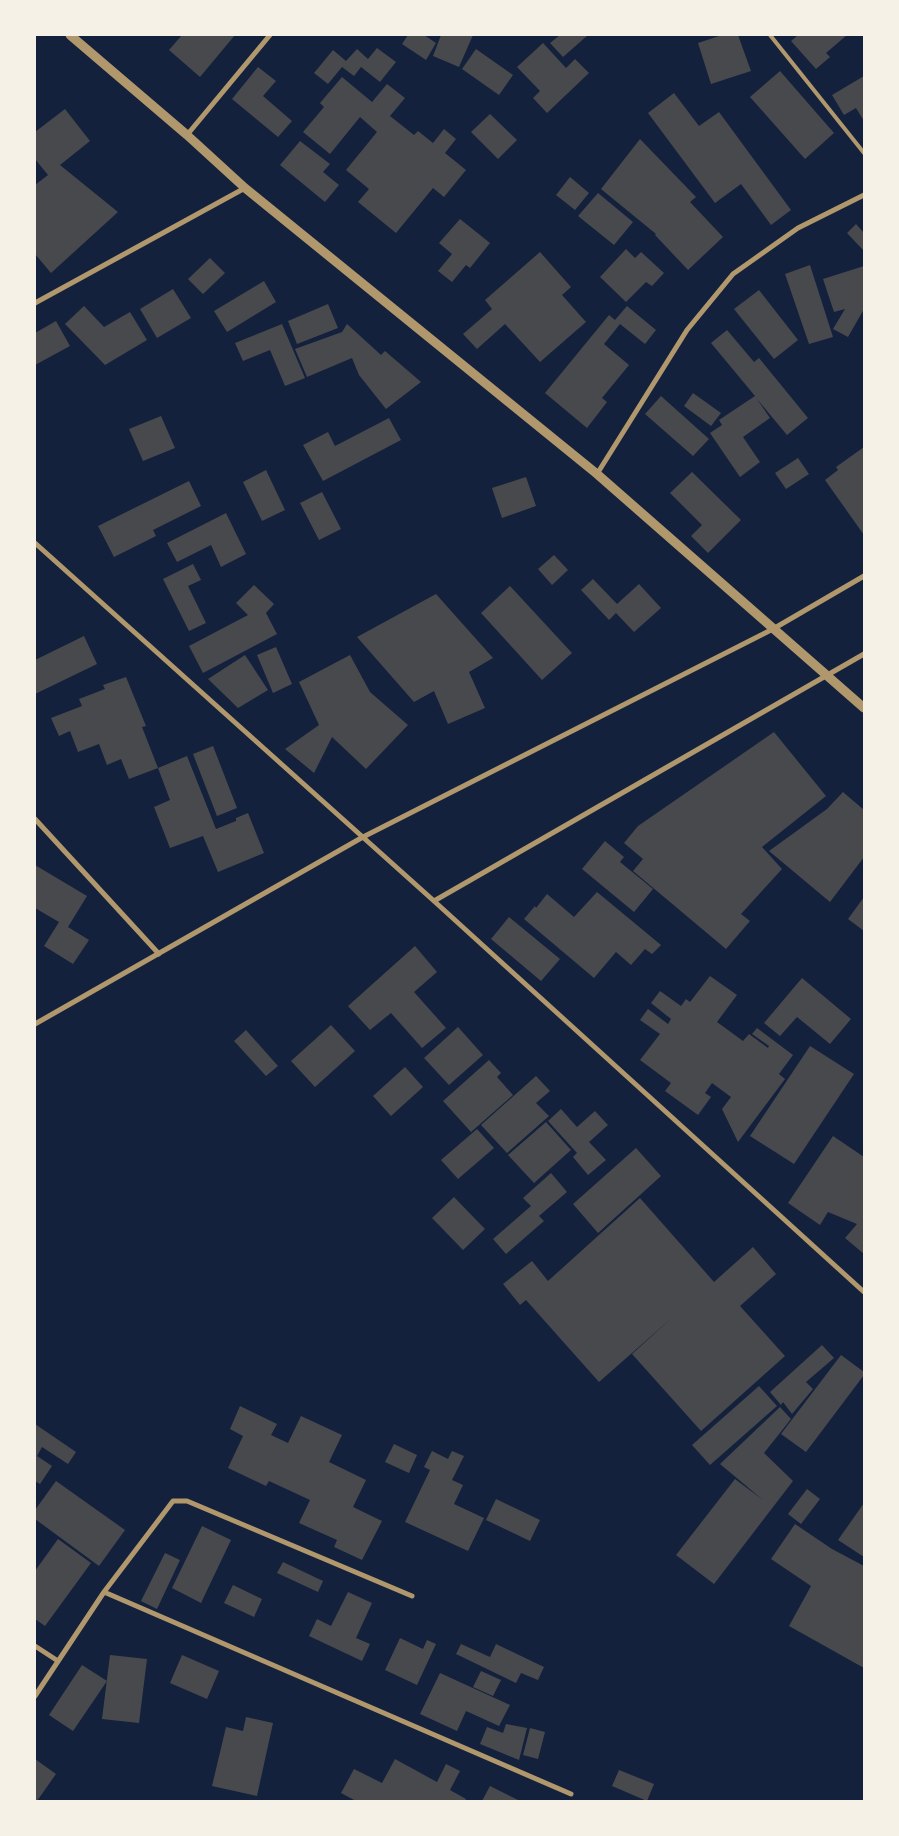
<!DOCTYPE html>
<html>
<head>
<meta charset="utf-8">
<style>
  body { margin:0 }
  #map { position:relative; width:899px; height:1836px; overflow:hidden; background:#14213d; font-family:Quicksand,sans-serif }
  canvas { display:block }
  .frame { position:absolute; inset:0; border:36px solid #f6f1e7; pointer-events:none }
</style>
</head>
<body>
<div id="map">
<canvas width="899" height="1836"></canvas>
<div class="frame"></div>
</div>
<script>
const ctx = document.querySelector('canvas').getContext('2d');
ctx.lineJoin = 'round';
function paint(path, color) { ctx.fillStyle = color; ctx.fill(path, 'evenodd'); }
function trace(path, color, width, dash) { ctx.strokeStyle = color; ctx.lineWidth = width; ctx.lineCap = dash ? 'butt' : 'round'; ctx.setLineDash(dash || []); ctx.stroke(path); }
paint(new Path2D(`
  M182 35H235L200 77 169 50Z
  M408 35H424L436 43 426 60 402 44Z
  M441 35H473L459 67 433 56Z
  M560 35H588L563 57 550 43Z
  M722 35H738L751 71 711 84 698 43Z
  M798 35H847L826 53 830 57 816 69 791 41Z
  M543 43 566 68 575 59 589 73 547 113 533 98 540 91 517 67Z
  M377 48 396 62 380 82 361 67 354 76 342 67 328 84 314 73 333 50 346 61 357 49 368 59Z
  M476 49 513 75 499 95 462 69Z
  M258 67 276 81 263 96 292 121 278 137 232 99Z
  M780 71 834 133 805 159 750 97Z
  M864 76V121L856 108 844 115 832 95Z
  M342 77 372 102 387 84 405 98 390 116 414 135 418 131 433 143 444 129 456 139 445 153 466 170 444 197 433 188 396 233 358 202 369 189 346 170 377 132 360 117 330 154 303 132 324 107 320 103Z
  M674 93 699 126 719 112 791 210 771 225 741 184 715 203 648 113Z
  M65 109 90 141 60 165 118 212 51 273 35 254V185L48 175 35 159V132Z
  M490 114 517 140 498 159 471 132Z
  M640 139 696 197 690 202 723 237 688 270 655 235 656 234 601 189Z
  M300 141 330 164 323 172 339 185 325 202 280 165Z
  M570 177 589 193 575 210 556 195Z
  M598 193 633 222 614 245 578 216Z
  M460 219 490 243 470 268 466 265 452 282 438 271 452 254 439 243Z
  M856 224 864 233V251L847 233Z
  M626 249 635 258 641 252 664 273 652 286 646 282 626 302 600 277Z
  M540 252 571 287 562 295 586 322 540 362 505 324 477 349 463 334 492 309 485 300Z
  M210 258 225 273 203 294 188 279Z
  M810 265 833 337 809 344 785 274Z
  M864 266V309L848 337 833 329 845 309 834 312 823 279Z
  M264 281 276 302 227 332 214 311Z
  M173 289 191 318 157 338 140 309Z
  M759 290 798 340 774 359 734 309Z
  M328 304 338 328 297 344 288 321Z
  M84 306 104 327 130 312 147 340 105 365 65 324Z
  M627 306 656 330 645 344 620 324 604 344 629 365 602 398 607 402 587 428 545 393 609 315 615 320Z
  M56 321 70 346 35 365V333Z
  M282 324 305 378 285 386 270 350 243 361 235 343Z
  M347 324 381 355 385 351 421 382 386 409 359 375 352 358 307 377 295 349 342 332Z
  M727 330 754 362 759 358 808 418 787 435 757 399 770 418 743 437 760 462 740 477 710 433 722 425 719 420 755 396 711 343Z
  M693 393 721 413 711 426 684 406Z
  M661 396 709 439 693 456 645 414Z
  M161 416 175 448 143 461 129 429Z
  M389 418 401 440 323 481 303 445 328 432 335 446Z
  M864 447V535L825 480 838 470 836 467Z
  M798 458 809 474 786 489 775 473Z
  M266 470 285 510 262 521 243 482Z
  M692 472 741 520 708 553 691 536 702 525 670 493Z
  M526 477 536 506 502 518 492 488Z
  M189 481 201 506 153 530 156 536 114 557 98 526Z
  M322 492 341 529 319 540 300 503Z
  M226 513 246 554 221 567 211 545 177 562 167 543Z
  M554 555 568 570 552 585 538 569Z
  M193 564 201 580 188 586 206 623 189 631 163 579Z
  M593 579 617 604 639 584 661 608 634 632 616 613 609 620 581 590Z
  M254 585 274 604 266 613 277 634 203 673 189 646 248 615 236 603Z
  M510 586 572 653 542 680 481 613Z
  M436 594 493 658 469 672 485 708 448 724 434 691 414 702 357 637Z
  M84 636 97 664 35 694V660Z
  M276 647 292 684 273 693 257 655Z
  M245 655 268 690 238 708 208 679Z
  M350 655 370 692 408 725 366 769 332 737 314 773 285 749 319 725 299 682Z
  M126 677 146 726 142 727 158 768 129 779 121 759 107 765 99 744 78 752 70 731 59 736 51 718 82 706 79 699 105 689 103 685Z
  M774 732 826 796 762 847 782 869 741 914 750 921 726 949 633 871 643 859 624 843 638 826Z
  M213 746 237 808 217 816 193 754Z
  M187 756 216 829 236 821V818L248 813 264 853 218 872 203 836 170 848 154 807 170 800 158 768Z
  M843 792 864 810V857L830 902 769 851 827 809Z
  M605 841 624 857 620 862 653 889 634 912 582 869Z
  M35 865 87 896 68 927 89 940 73 964 44 946 59 922 35 908Z
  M597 892 661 945 652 954 645 949 631 965 616 952 594 978 524 919 535 906 536 908 547 894 574 917Z
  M864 897V931L848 919Z
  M509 917 560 959 541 981 491 939Z
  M415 946 437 972 414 992 446 1028 422 1048 391 1013 370 1030 348 1006Z
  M710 976 737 995 717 1022 743 1041 749 1034 768 1048 769 1046 752 1034 757 1028 793 1055 779 1074 785 1079 738 1142 722 1109 731 1097 712 1083 705 1093 711 1097 698 1115 665 1091 671 1083 640 1060 660 1034 640 1020 648 1009 668 1024 671 1019 651 1003 660 991 681 1006 686 999 690 1002Z
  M802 978 851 1019 830 1044 797 1017 780 1036 764 1023Z
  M331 1025 355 1051 315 1087 291 1061Z
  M458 1027 483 1055 449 1085 424 1058Z
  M246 1030 278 1066 266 1076 234 1041Z
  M810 1046 854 1074 794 1164 750 1136Z
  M489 1060 501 1073 497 1077 513 1095 471 1132 443 1101Z
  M405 1067 423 1087 391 1116 373 1096Z
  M536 1076 550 1091 536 1103 549 1116 507 1153 481 1125Z
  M561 1109 577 1127 595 1111 608 1125 589 1142 606 1160 588 1175 573 1157 577 1153 548 1121Z
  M546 1122 571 1150 534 1183 508 1155Z
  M477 1129 494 1148 458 1179 441 1160Z
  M833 1136 864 1157V1254L845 1238 857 1224 828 1212 820 1225 788 1203Z
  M636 1148 661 1176 598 1233 573 1204Z
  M551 1173 567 1192 539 1216 544 1221 506 1254 493 1239 531 1206 523 1198Z
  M454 1197 485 1229 463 1250 432 1218Z
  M640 1198 714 1282 753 1247 776 1274 740 1306 785 1356 701 1431 632 1354 673 1317 599 1382 526 1300 520 1305 503 1284 532 1261 548 1281Z
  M822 1345 834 1358 806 1382 813 1389 792 1414 783 1402 781 1405 770 1392Z
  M841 1355 864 1372V1375L806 1452 781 1434Z
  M759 1386 777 1406 710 1465 692 1445Z
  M240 1406 277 1424 271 1435 288 1443 301 1416 342 1435 329 1462 366 1480 353 1507 382 1521 362 1560 334 1547 337 1540 299 1523 310 1500 269 1481 266 1486 228 1468 243 1436 230 1429Z
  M780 1407 791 1419 764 1453 793 1481 714 1584 676 1555 735 1479 763 1500 720 1464Z
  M35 1424 76 1452 68 1464 42 1447 37 1456 52 1466 40 1484 35 1481Z
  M394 1444 417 1455 409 1473 385 1462Z
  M432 1451 448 1459 452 1451 464 1456 452 1480 463 1485 454 1504 484 1518 468 1551 405 1522 430 1470 424 1467Z
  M56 1481 125 1530 99 1566 35 1519V1510Z
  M807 1489 820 1499 801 1524 788 1514Z
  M496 1499 540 1520 530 1541 486 1520Z
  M864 1503V1557L838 1540Z
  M795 1524 832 1549 864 1566V1668L789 1626 811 1586 771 1559Z
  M202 1526 231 1540 201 1603 172 1588Z
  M58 1539 91 1563 45 1626 35 1619V1571Z
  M165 1553 180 1560 157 1609 141 1601Z
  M283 1562 323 1581 318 1592 277 1573Z
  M233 1585 262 1599 254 1617 224 1603Z
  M348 1592 372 1603 356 1638 370 1644 362 1661 309 1636 317 1619 331 1626Z
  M400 1638 423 1649 427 1640 436 1644 417 1685 385 1670Z
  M461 1644 490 1657 496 1644 544 1667 538 1680 521 1673 516 1683 456 1654Z
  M110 1655 147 1659 139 1723 102 1719Z
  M182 1655 219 1671 207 1699 170 1683Z
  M82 1665 107 1681 73 1731 49 1715Z
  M481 1671 501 1680 493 1696 473 1687Z
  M440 1673 510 1705 499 1726 466 1711 457 1731 420 1714Z
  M246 1717 273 1723 257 1796 212 1786 226 1727 243 1731Z
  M506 1724 527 1728 519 1760 480 1744 487 1727 503 1733Z
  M530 1728 545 1732 538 1759 523 1755Z
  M35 1759 56 1774 37 1801H35Z
  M395 1759 437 1782 446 1764 460 1771 450 1790 466 1799 465 1801H356L341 1793 354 1769 382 1783Z
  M619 1770 654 1784 647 1801 612 1786Z
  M490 1786 520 1801H482Z`), '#48494c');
trace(new Path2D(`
  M770 35 864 153`), '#b1986c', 4);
trace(new Path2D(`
  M187 135 270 35
  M35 303 245 188
  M597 474 687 330 733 274 798 228 864 195
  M35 543 434 901 864 1292
  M35 819 159 954
  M434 901 864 654
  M35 1024 363 837 773 629 864 576
  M104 1592 571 1794
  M35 1646 58 1661
  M35 1696 104 1592 173 1501H187L412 1596`), '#b1986c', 5);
trace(new Path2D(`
  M70 35 187 135 245 188 597 474 864 708`), '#b1986c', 9);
</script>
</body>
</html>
